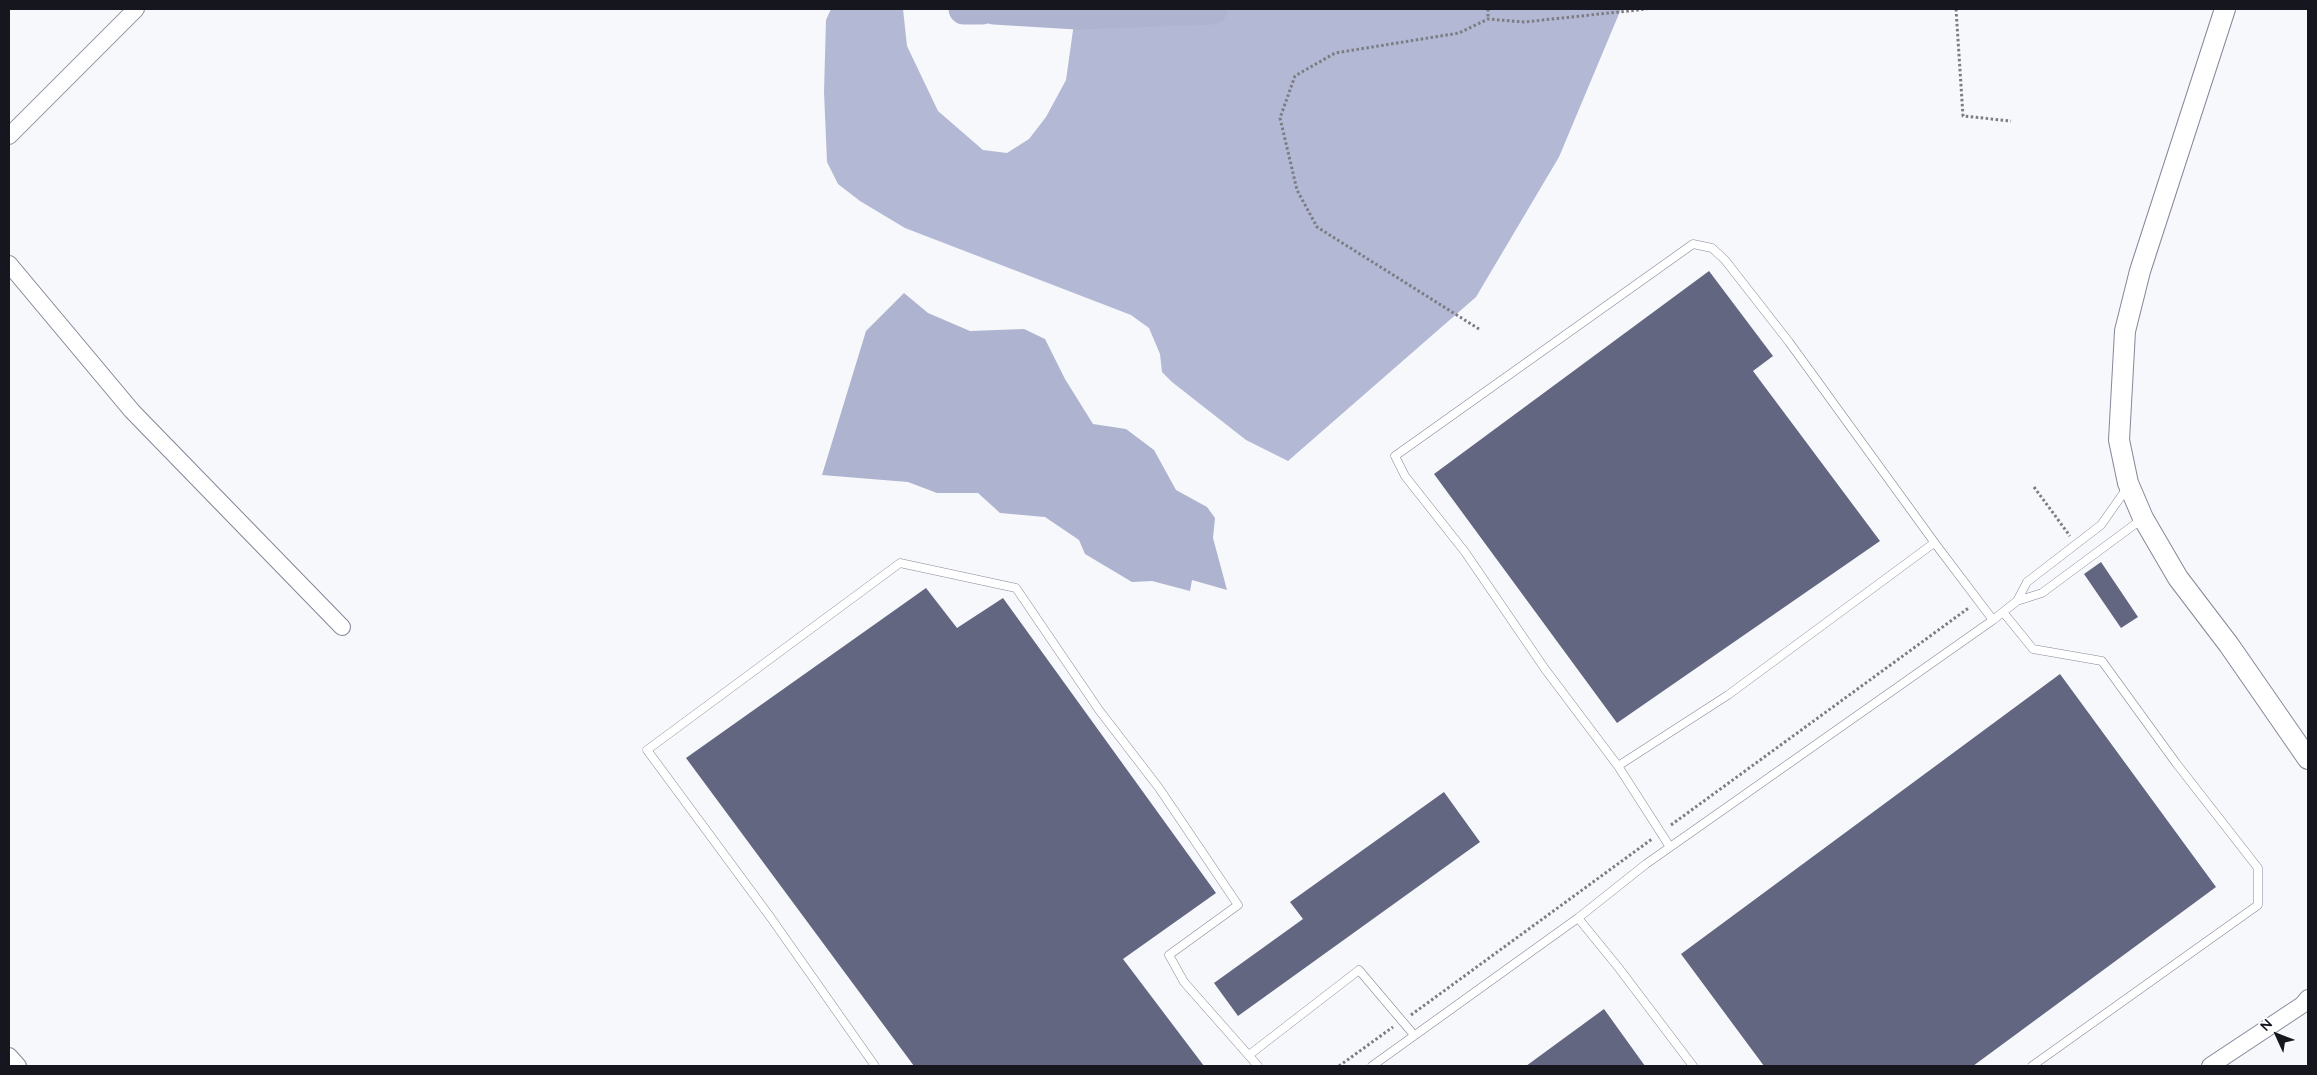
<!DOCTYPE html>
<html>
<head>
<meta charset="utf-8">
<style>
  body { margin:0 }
  #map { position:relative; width:2317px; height:1075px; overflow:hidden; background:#f7f8fc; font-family:Quicksand,sans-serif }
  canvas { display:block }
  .frame { position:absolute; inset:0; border:10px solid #16171e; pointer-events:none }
  .north { position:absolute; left:2252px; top:1010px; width:50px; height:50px; -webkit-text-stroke:4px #fff; paint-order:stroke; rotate:313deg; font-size:14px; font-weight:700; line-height:20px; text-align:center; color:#16171e }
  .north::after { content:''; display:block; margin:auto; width:18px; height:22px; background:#16171e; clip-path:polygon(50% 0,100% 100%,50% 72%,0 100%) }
</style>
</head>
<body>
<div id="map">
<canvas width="2317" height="1075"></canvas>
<div class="frame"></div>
<div class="north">N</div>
</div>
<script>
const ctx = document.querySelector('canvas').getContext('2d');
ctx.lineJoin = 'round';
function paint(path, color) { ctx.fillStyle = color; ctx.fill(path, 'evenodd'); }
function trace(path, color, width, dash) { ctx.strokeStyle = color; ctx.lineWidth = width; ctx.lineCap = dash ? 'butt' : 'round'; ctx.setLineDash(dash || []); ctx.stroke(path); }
paint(new Path2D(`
  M831 9H903L907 46 938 111 983 150 1007 153 1029 139 1046 117 1066 80 1076 9H1621L1559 157 1476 297 1288 461 1246 440 1172 382 1162 372 1160 354 1149 328 1131 315 905 228 860 201 838 184 827 162 824 92 826 20Z`), '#b3b8d5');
paint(new Path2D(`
  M904 293 928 313 970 331 1024 329 1045 339 1065 379 1093 424 1126 429 1154 450 1176 490 1207 507 1215 518 1213 538 1227 590 1192 580 1190 591 1152 581 1132 582 1085 554 1079 540 1045 517 1000 513 978 493H937L908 482 822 475 866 331Z`), '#aeb3cf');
trace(new Path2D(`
  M964 9H982
  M994 9 1077 14 1212 9`), '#aeb3cf', 31);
paint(new Path2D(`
  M1709 271 1773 356 1753 371 1880 541 1617 723 1434 474Z
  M2101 562 2138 617 2121 628 2084 574Z
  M926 588 957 628 1003 598 1216 893 1123 959 1204 1066H914L686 758Z
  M2060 674 2216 887 1973 1066H1764L1681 954Z
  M1444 792 1480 842 1238 1016 1214 983 1303 919 1290 902Z
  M1604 1009 1645 1066H1526Z`), '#626680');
const service = new Path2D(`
  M2017 601 2042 593 2142 519
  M2003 612 2033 649 2102 661 2176 763 2258 868V905L2032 1066
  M1618 766 1728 695 1934 543
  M1670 847 1618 766 1545 669 1465 552 1405 476 1395 456 1693 244 1712 248 1725 260 1789 342 1937 546 1993 620
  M1578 918 1618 967 1693 1066
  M1249 1055 1359 970 1414 1035
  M875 1066 771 918 647 750 900 563 1016 588 1099 710 1159 788 1238 905 1169 955 1184 982 1258 1066
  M1372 1066 1578 918 1646 864 1993 620 2017 601 2027 582 2101 525 2127 488`);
const minor = new Path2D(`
  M9 136 136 9
  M9 264 132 411 342 627
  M9 1056 18 1066
  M2210 1066 2302 1005 2308 998`);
const tertiary = new Path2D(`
  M2225 9 2140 271 2125 331 2119 440 2128 483 2143 518 2178 578 2229 645 2308 759`);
trace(service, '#848799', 9);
trace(minor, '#848799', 18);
trace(tertiary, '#848799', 22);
trace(new Path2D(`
  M1488 9V19
  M1956 9 1963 116 2011 121
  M1479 329 1317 227 1297 190 1280 118 1295 76 1335 53 1459 33 1488 19 1524 22 1647 9
  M2034 487 2070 536
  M1671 825 1970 607
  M1411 1015 1652 839
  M1339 1066 1393 1027`), '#7c7d83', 3, [2.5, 2.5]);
trace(service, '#fff', 8);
trace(minor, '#fff', 16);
trace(tertiary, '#fff', 20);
</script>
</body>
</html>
